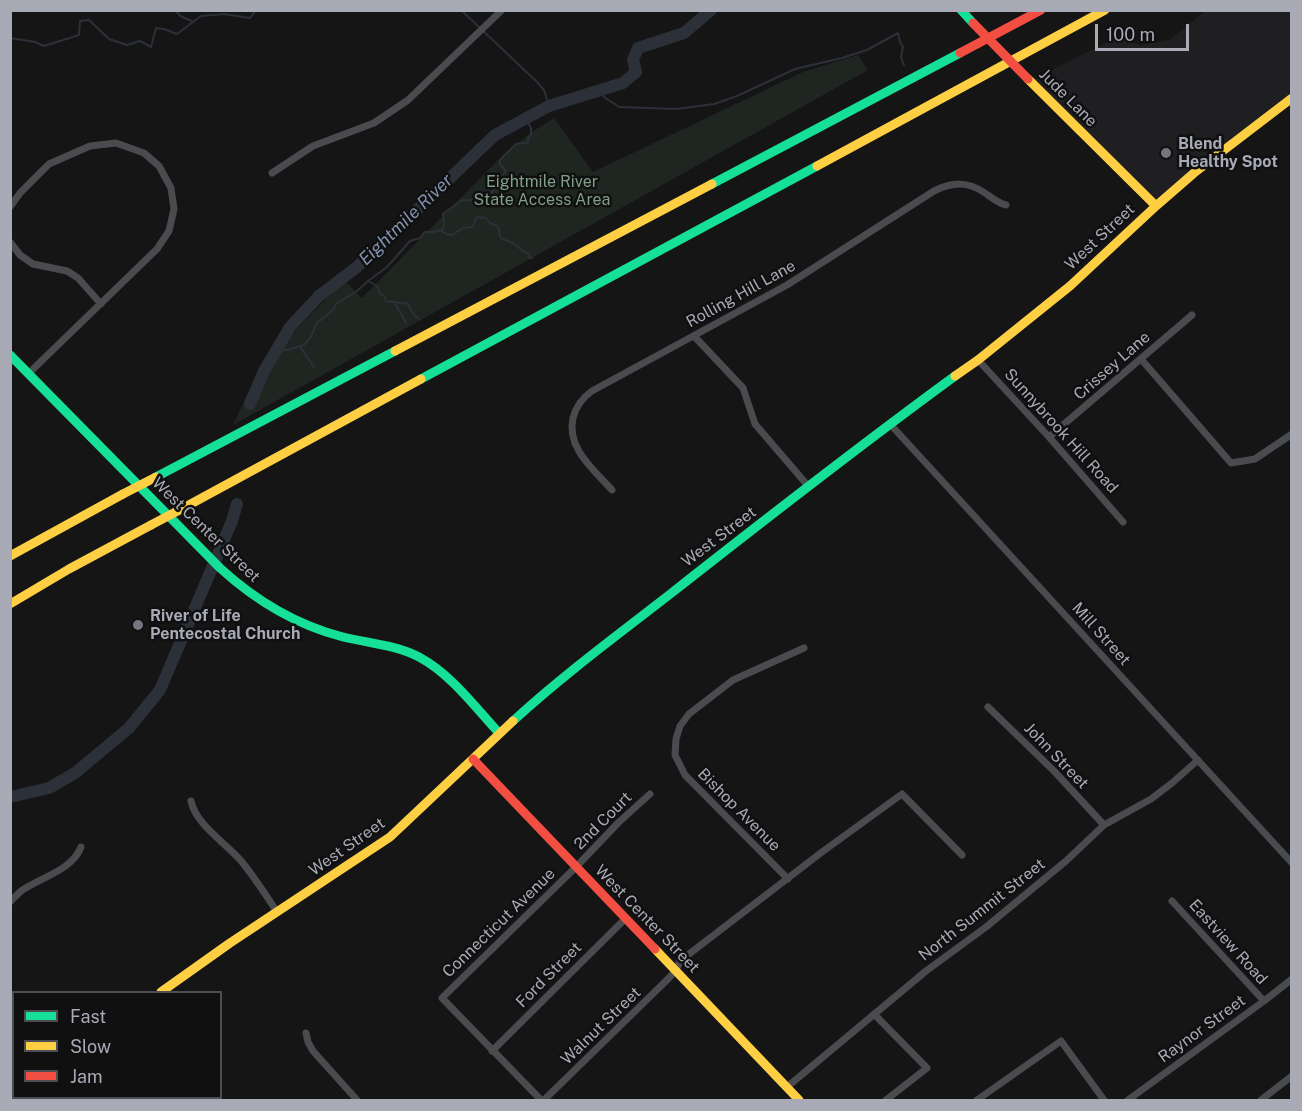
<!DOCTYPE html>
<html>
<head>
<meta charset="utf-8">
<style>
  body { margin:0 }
  #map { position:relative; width:1302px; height:1111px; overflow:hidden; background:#151516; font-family:"Public Sans",sans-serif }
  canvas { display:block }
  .frame { position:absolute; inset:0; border:12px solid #a8aab5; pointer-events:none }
  .legend { position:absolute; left:12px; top:991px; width:210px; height:108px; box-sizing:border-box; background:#101011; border:2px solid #4d4e53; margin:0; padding:8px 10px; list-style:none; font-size:18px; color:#a8aab5 }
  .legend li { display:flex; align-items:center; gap:12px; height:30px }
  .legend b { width:30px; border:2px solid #4d4e53 }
  .scale { position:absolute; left:1095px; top:24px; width:94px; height:27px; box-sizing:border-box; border:3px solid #a8aab5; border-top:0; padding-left:8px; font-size:18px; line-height:21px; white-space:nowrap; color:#a8aab5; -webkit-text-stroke:4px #101011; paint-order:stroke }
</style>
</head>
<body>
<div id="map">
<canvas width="1302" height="1111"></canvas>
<div class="frame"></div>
<ul class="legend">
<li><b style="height:8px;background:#16e098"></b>Fast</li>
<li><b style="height:8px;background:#ffcf43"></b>Slow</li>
<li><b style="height:8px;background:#f24e42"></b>Jam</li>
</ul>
<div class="scale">100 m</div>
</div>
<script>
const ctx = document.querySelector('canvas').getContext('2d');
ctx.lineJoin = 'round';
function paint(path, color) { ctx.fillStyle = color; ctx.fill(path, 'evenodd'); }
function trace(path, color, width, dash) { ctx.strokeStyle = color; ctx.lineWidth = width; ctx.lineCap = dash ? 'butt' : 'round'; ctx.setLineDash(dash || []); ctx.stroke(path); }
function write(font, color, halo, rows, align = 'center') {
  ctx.font = font + ' "Public Sans",sans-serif'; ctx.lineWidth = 5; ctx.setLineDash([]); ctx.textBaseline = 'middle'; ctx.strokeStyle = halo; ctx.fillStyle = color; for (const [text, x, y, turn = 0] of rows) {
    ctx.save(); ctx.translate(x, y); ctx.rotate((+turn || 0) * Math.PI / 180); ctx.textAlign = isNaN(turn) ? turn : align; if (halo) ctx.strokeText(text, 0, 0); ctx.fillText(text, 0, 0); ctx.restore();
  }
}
paint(new Path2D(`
  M1205 11H1291V95L1156 201 1034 79 1115 38 1141 45 1169 40Z`), '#1f1f21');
paint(new Path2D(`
  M858 55 868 70 233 425 256 376 279 348 344 280 362 298 503 155 532 132 554 118 593 172 803 72Z`), '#1f2621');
trace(new Path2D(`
  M174 10 182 17 192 21
  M461 10 536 81 544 90 549 106
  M10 38 35 42 44 46 79 35 80 21 89 20 109 39 127 45 140 41 151 47 156 28 164 29 177 34 201 16 224 14 250 18 256 10
  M602 90 604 97 619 107 676 109 714 104 737 96 795 69 842 58 867 50 898 33 900 42 903 47 901 57 904 65
  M441 230 446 234 452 235 463 228 472 227 477 217 486 218 490 223 497 226 499 229 500 237 503 239 513 243 523 251 529 254 530 258H532
  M368 281 377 286 380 294 384 296 386 301 408 304 413 314 419 319
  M395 303 406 323
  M300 347 314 367
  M277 350H287L304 345 311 337 316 324 333 310 336 304 357 291 368 281 387 267 410 241 420 238 425 232H434L442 230 444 226 443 214 462 200C473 202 479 197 490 196L493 190H496L501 186 499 181 506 171 500 164V160L516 144 526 143 528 142V137L531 135V128L526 119`), '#2c3038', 2);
trace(new Path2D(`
  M250 404 264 371 290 327 319 296 357 267 495 135 549 106 623 83 636 72 633 60 638 48 684 33 711 10
  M10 797 49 788 75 773 129 728 160 690 232 521 237 504`), '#2c3038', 12);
trace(new Path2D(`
  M272 173 313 146 374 123 408 100 502 10
  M10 207 20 193 49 164 90 146 116 143 144 153 159 166 171 188 174 209 169 231 157 249 28 374
  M10 242 20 255 33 264 67 271 78 278 101 304
  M694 336 743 388 755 424 809 487
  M1141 359 1231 463 1255 459 1292 434
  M978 360 1049 437 1123 522
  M890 424 1292 863
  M1049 437 1192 315
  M612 490C594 470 566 448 573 418 576 406 582 398 592 391L787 285 934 191C952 182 968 181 985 193 992 198 998 203 1006 205
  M988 707 1054 771 1104 825
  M191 801C196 825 226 843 242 862 255 878 266 895 277 912
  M788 879 685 775 675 755 676 739 680 726 689 714 733 680 804 648
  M1172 901 1264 1001
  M10 902C15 897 19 892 24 889 43 877 73 869 81 847
  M874 1014 927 1068 886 1100
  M306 1033 308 1042 313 1051 357 1100
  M492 1051 625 919
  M787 1087 926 971 986 927 1066 861 1104 825 1151 799 1172 783 1198 760
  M187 1098 190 1100
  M541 1100 442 998 576 867 619 822 650 794
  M544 1100 669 978 676 970 680 961 822 852 902 794 962 855
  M977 1100 1061 1041 1104 1100
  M1128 1100 1264 1001 1292 979
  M1261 1100 1292 1076`), '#4a4b4e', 7);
trace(new Path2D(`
  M961 10 973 23
  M712 184 960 53
  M10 355 220 568C256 601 296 625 343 637 368 643 396 645 419 657 451 674 475 707 499 733
  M421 379 817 166
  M156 477 395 351
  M513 721C562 676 616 636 669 595 763 521 858 447 955 376
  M12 1100 17 1098`), '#16e098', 9);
trace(new Path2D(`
  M1028 79 1156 206
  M817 166 1105 10
  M395 351 712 184
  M955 376 978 360 1070 286 1156 206 1194 173 1292 98
  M187 506 421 379
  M10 556 123 494
  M10 604 69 569 151 525
  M655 949 799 1100
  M161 992 230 943 390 837 513 721`), '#ffcf43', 9);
trace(new Path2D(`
  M960 53 1041 10
  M473 759 655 949`), '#f24e42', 9);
trace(new Path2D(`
  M123 494 156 477
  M151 525 187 506`), '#ffcf43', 9);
trace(new Path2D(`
  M973 23 1028 79`), '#f24e42', 9);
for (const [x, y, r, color] of [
  [1166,153,6,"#75767d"],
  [138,625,6,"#75767d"]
]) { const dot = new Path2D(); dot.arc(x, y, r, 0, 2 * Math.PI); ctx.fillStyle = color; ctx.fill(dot); trace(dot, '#101011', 2); }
write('16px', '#a8aab5', '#101011', [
  ["Jude Lane",1068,98,45],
  ["West Street",1100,237,-43],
  ["Rolling Hill Lane",741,294,-29],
  ["Crissey Lane",1112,366,-41],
  ["Sunnybrook Hill Road",1061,431,48],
  ["West Center Street",206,530,44],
  ["West Street",719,537,-37],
  ["Mill Street",1101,634,48],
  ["John Street",1056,756,46],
  ["Bishop Avenue",739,810,45],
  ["2nd Court",603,821,-45],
  ["West Street",347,847,-35],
  ["North Summit Street",982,910,-38],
  ["West Center Street",647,919,46],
  ["Connecticut Avenue",499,923,-44],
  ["Eastview Road",1228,942,48],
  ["Ford Street",549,975,-45],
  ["Walnut Street",601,1026,-44],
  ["Raynor Street",1202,1029,-36]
]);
write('bold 16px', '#a8aab5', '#101011', [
  ["Blend",1178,144],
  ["Healthy Spot",1178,162],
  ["River of Life",150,616],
  ["Pentecostal Church",150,634]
], 'left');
write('16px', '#809f88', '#101011', [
  ["Eightmile River",542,182],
  ["State Access Area",542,200]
]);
write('italic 18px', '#8291ae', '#101011', [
  ["Eightmile River",406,220,-44]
]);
</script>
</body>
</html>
